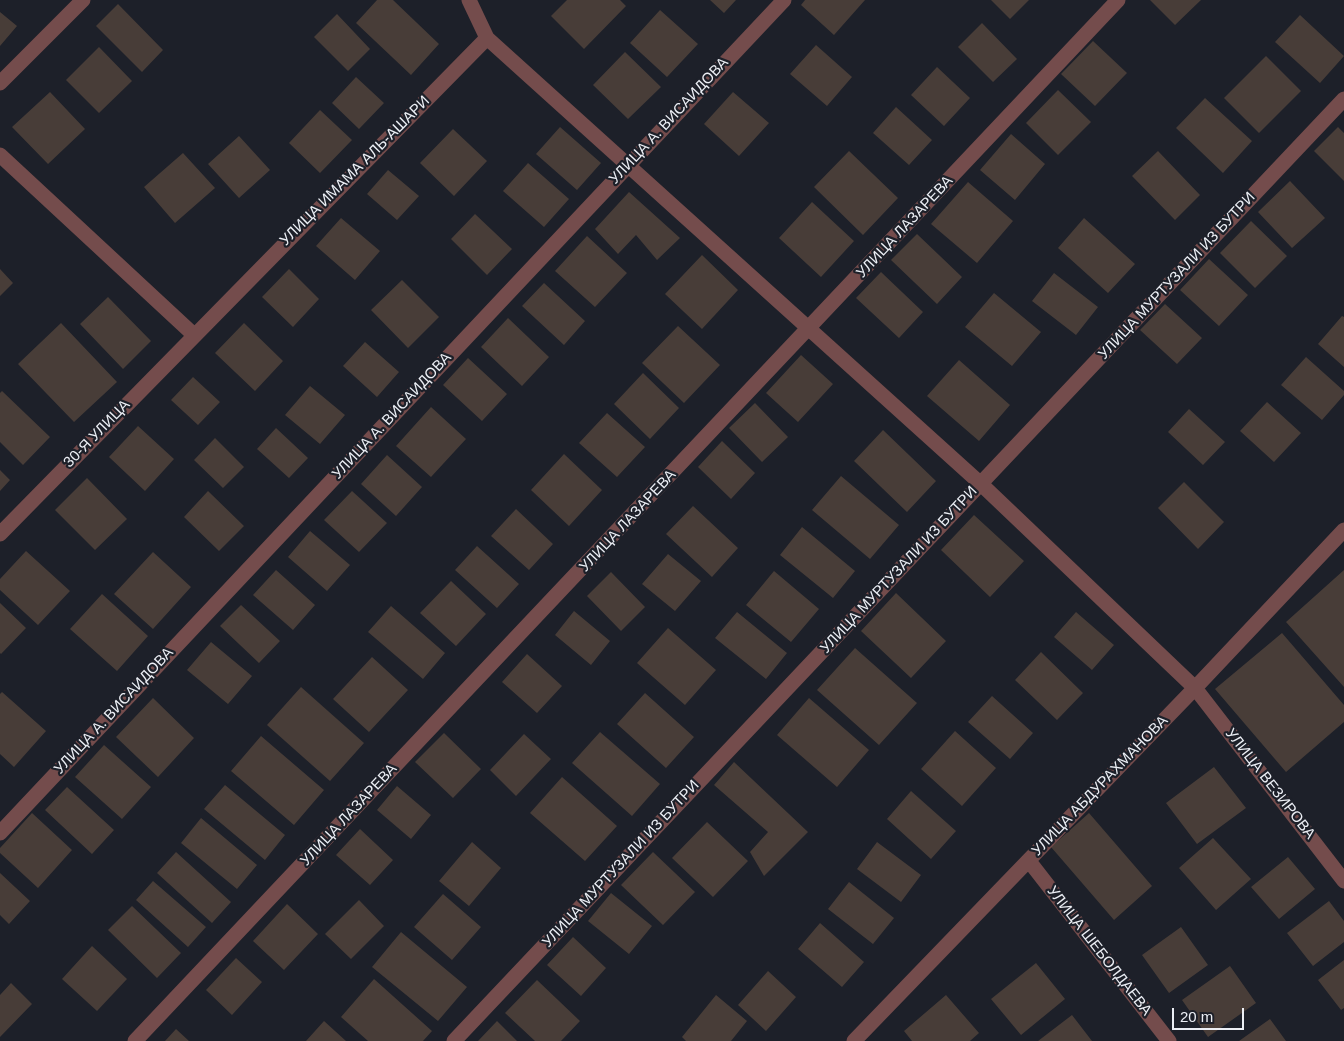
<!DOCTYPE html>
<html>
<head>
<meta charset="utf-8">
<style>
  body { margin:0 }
  #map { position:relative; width:1344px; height:1041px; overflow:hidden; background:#1d2029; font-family:Arial,sans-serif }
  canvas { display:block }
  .scale { position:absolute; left:1172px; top:1008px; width:72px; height:22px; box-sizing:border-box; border:2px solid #eceff5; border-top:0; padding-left:6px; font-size:15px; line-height:18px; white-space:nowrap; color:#eceff5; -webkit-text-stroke:4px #1d2029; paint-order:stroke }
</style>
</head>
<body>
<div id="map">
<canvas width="1344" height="1041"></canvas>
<div class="scale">20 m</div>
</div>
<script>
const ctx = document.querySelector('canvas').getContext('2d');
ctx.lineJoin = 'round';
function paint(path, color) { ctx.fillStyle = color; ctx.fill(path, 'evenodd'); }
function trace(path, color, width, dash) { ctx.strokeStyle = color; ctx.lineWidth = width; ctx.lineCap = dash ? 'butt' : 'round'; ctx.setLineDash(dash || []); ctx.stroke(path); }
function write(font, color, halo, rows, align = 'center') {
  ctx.font = font + ' Arial,sans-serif'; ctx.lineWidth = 4.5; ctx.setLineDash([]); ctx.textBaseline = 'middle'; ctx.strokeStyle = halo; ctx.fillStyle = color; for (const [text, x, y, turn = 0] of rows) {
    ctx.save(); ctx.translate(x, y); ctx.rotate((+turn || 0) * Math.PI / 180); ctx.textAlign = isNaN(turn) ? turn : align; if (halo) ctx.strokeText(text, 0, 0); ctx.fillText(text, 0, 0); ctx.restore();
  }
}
paint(new Path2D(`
  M377 0H393L439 44 411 75 356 23Z
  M567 0H620L626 6 584 49 551 16Z
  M710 0H736L724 13Z
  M805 0H865L834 35 801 5Z
  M991 0H1029L1010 19Z
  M1150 0H1201L1175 25Z
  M118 4 163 50 142 72 96 26Z
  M660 10 698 44 667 77 630 43Z
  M0 12 17 26 0 46Z
  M337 14 370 49 348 71 314 37Z
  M1300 15 1344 56 1320 83 1275 42Z
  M982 23 1017 59 993 82 958 47Z
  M1093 41 1127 73 1095 106 1061 74Z
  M816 45 852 77 827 106 790 74Z
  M99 47 132 81 99 113 66 80Z
  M625 52 661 87 628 119 593 85Z
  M1266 56 1301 91 1259 133 1224 98Z
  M937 67 970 98 944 126 911 95Z
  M356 77 384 103 359 129 332 103Z
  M1058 90 1091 122 1058 155 1026 123Z
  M50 92 85 129 48 164 12 127Z
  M733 92 769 123 739 156 704 124Z
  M1205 98 1252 141 1223 173 1176 128Z
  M896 107 932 140 909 165 873 133Z
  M320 110 352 140 320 173 289 143Z
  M560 127 601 163 577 190 536 154Z
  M1338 127 1344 133V181L1314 151Z
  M453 129 487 161 454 196 420 163Z
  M1011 134 1045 164 1015 200 980 170Z
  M239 136 270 170 239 198 208 164Z
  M849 151 898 198 863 235 814 187Z
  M1158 151 1200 195 1175 220 1132 176Z
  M183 153 215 188 175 223 144 187Z
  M528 163 569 199 544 227 503 191Z
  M388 170 419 196 397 220 367 194Z
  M1290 181 1325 218 1292 248 1258 212Z
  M968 182 1013 221 977 263 931 224Z
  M629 192 680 238 657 260 636 235 618 254 595 229Z
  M812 202 854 241 821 277 779 238Z
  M475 214 512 249 487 275 451 239Z
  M341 218 380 251 355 280 316 246Z
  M1084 218 1135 264 1108 293 1058 248Z
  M1251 221 1287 256 1255 288 1220 253Z
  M917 234 962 277 937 304 891 260Z
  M587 236 627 273 595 307 555 271Z
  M702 255 738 290 702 329 665 294Z
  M1209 259 1248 295 1219 326 1180 290Z
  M0 269 13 283 0 296Z
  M289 269 319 299 293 327 262 297Z
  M881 272 923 312 899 338 856 298Z
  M1054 273 1098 307 1076 335 1032 301Z
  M402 280 439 317 408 348 371 310Z
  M544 283 585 321 564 345 522 306Z
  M994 293 1041 332 1012 366 965 327Z
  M108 297 151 341 123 369 80 324Z
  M1165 304 1202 338 1177 364 1140 330Z
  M1342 316 1344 317V367L1318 344Z
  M508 318 549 357 522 386 481 347Z
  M61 323 117 382 74 422 18 364Z
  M244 323 283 361 255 391 215 353Z
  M678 326 720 365 684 403 642 363Z
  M365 342 399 372 377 397 343 366Z
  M801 355 833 384 798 422 766 393Z
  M1306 357 1344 391V395L1322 420 1281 385Z
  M468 358 507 394 482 421 443 385Z
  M959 360 1010 405 979 441 927 396Z
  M643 373 679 408 650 439 614 404Z
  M193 377 220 402 198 425 171 400Z
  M310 386 345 415 320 444 285 415Z
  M2 391 50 437 23 465 0 442V393Z
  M1267 402 1301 433 1274 462 1240 431Z
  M755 403 788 437 762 462 729 428Z
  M431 407 466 439 431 477 396 446Z
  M1189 409 1225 442 1203 465 1168 432Z
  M607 413 645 447 617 477 579 443Z
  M138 426 174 459 145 491 109 457Z
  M276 428 308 458 289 478 257 449Z
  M883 430 936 481 907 512 854 461Z
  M215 438 244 467 223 488 194 460Z
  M722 441 755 473 731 499 698 467Z
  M564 454 602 490 569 526 531 490Z
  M387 455 422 487 396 516 361 484Z
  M0 470 10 480 0 491Z
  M841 476 899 525 870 559 812 510Z
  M87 478 127 519 95 550 55 510Z
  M1184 482 1224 522 1198 549 1158 508Z
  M208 491 244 526 219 551 184 517Z
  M352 491 387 523 359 552 324 520Z
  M693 506 738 548 712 577 666 534Z
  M516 509 553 544 529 570 491 536Z
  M974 515 1024 561 990 597 941 550Z
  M802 527 855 571 833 598 780 555Z
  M310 531 350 565 327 591 288 557Z
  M477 546 519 584 497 608 455 570Z
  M26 551 70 591 38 625 0 590V579Z
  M153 552 191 587 153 629 114 594Z
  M668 554 701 581 675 611 642 584Z
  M276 570 315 605 293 630 253 595Z
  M1344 570V687L1286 622Z
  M774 571 819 609 791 642 746 605Z
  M611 572 645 607 621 631 587 596Z
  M451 581 486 614 456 646 420 613Z
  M896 593 946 641 911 678 861 631Z
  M102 594 148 636 117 671 70 629Z
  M0 603 26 628 1 654 0 653Z
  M241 605 280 641 259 663 220 626Z
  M391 606 445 653 423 679 368 632Z
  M574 611 610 641 591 665 555 635Z
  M737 612 787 653 766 679 715 638Z
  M1076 612 1114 645 1092 670 1054 637Z
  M668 628 716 670 685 705 637 663Z
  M1282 633 1344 705V722L1286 772 1215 689Z
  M211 642 252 676 228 704 187 670Z
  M855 648 917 703 879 745 817 690Z
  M1041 652 1083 693 1057 720 1015 680Z
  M527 654 562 686 537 713 502 682Z
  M372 657 408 690 369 732 333 699Z
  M301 687 364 743 330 781 267 725Z
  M2 692 46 731 14 767 0 754V694Z
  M645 693 694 737 666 768 617 724Z
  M992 696 1033 733 1010 759 968 722Z
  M153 698 194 738 158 777 116 737Z
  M809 698 869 750 837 787 777 735Z
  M955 731 996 768 962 806 921 769Z
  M600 732 660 784 632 816 572 763Z
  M444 733 481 769 453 798 415 762Z
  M524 734 551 759 516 796 490 770Z
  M261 736 324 790 294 825 231 771Z
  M104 745 151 787 122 819 75 777Z
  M734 762 808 832 764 876 750 852 768 832 714 785Z
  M1214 767 1246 808 1197 844 1166 803Z
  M562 777 617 826 585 861 530 813Z
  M225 785 285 835 265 860 204 809Z
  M397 786 431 815 411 839 377 810Z
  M67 787 114 830 92 854 45 810Z
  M911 791 956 831 931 859 887 819Z
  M32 813 72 850 38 888 0 853V848Z
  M1089 813 1152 886 1114 920 1051 847Z
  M201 818 257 865 237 889 181 843Z
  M707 822 748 861 713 897 672 858Z
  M360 829 393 860 370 885 336 855Z
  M1213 838 1251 879 1216 910 1179 868Z
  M472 842 501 868 469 906 439 881Z
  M877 842 921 875 901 902 857 869Z
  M176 852 231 902 212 923 157 873Z
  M653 852 695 892 663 925 621 885Z
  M1288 857 1315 889 1279 919 1251 887Z
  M0 873 30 901 9 924 0 915Z
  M153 881 206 927 188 947 136 900Z
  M849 882 894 918 873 944 828 909Z
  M611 893 652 926 629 954 588 921Z
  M443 894 481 927 452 960 414 927Z
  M359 900 384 926 351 959 325 934Z
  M1329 901 1344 921V942L1313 966 1287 933Z
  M287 904 318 934 284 970 253 941Z
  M132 906 181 953 157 978 108 930Z
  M820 923 864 962 842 987 798 949Z
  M1181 927 1208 965 1169 993 1142 955Z
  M401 932 467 987 438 1021 372 967Z
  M573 937 606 968 581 996 547 965Z
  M92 946 127 979 97 1011 62 979Z
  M236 958 262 982 232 1015 206 990Z
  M1344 960V1008L1341 1010 1318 980Z
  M1036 963 1065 999 1021 1035 991 999Z
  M1230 966 1256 1003 1208 1037 1182 1000Z
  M768 971 796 997 766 1031 738 1005Z
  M374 979 432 1031 423 1041H368L341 1017Z
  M537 980 580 1021 561 1041H535L505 1013Z
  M11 983 32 1004 0 1037V995Z
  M716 995 747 1021 731 1041H686L682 1037Z
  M946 995 979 1033 970 1041H912L904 1031Z
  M1072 1015 1092 1041H1038Z
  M1270 1019 1286 1041H1239Z
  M324 1021 346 1041H306Z
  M497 1021 517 1041H478Z
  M176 1029 189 1041H165Z`), '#483d38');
trace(new Path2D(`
  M487 38 981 484 1195 688 1344 881
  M0 83 83 0
  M0 155 194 335
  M0 534 487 38 469 0
  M0 833 784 0
  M1029 861 1169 1041
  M135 1041 1118 0
  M454 1041 1344 99
  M854 1041 1195 688 1344 530`), '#744c4c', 15);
write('15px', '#eceff5', '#1d2029', [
  ["УЛИЦА А. ВИСАИДОВА",669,121,-47],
  ["УЛИЦА ИМАМА АЛЬ-АШАРИ",355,171,-45],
  ["УЛИЦА ЛАЗАРЕВА",905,227,-47],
  ["УЛИЦА МУРТУЗАЛИ ИЗ БУТРИ",1177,276,-47],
  ["УЛИЦА А. ВИСАИДОВА",392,416,-47],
  ["30-Я УЛИЦА",97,434,-46],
  ["УЛИЦА ЛАЗАРЕВА",628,521,-47],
  ["УЛИЦА МУРТУЗАЛИ ИЗ БУТРИ",899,570,-47],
  ["УЛИЦА А. ВИСАИДОВА",114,711,-47],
  ["УЛИЦА ВЕЗИРОВА",1270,784,52],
  ["УЛИЦА АБДУРАХМАНОВА",1100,786,-46],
  ["УЛИЦА ЛАЗАРЕВА",349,815,-47],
  ["УЛИЦА МУРТУЗАЛИ ИЗ БУТРИ",621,864,-47],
  ["УЛИЦА ШЕБОЛДАЕВА",1099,951,52]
]);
</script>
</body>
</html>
